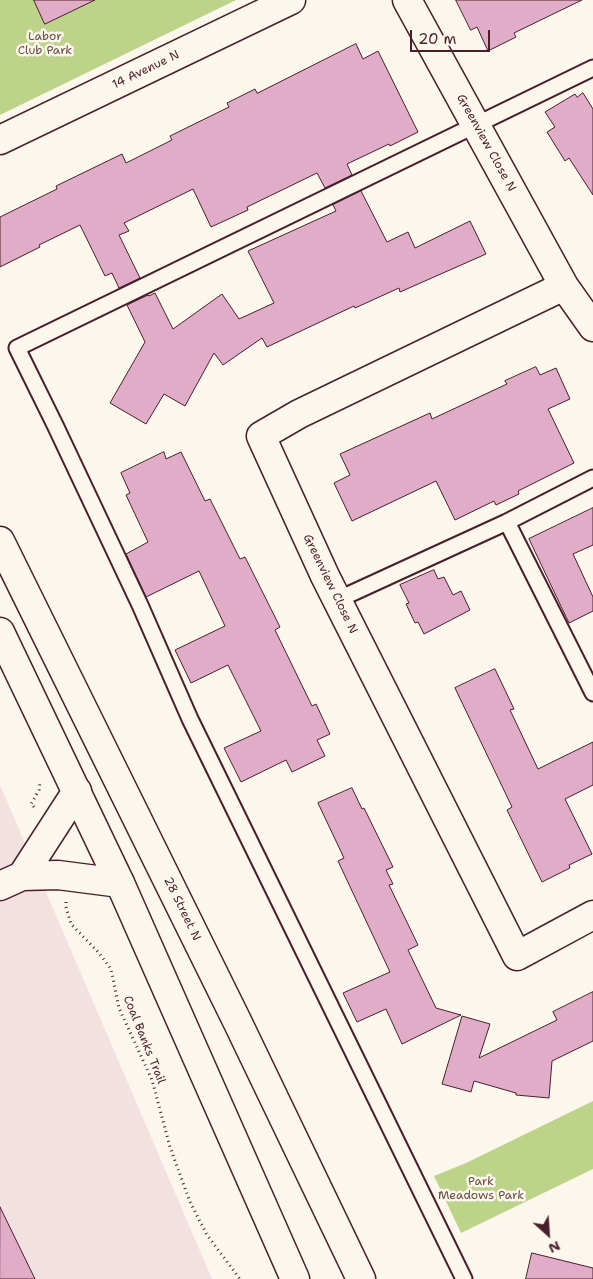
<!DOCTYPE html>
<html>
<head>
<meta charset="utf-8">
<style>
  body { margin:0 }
  #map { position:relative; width:593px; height:1279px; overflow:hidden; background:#fbf7ec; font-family:"Shantell Sans",sans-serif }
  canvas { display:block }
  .north { position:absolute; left:523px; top:1209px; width:50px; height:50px; -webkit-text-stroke:4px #fbf7ec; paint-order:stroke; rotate:154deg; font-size:14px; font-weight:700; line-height:20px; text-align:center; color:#4a1f2b }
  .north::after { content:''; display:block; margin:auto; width:18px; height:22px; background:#4a1f2b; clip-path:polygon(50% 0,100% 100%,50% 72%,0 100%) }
  .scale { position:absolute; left:410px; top:30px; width:80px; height:22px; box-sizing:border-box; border:2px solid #4a1f2b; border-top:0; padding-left:6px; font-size:15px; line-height:18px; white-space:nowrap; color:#4a1f2b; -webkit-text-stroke:4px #fbf7ec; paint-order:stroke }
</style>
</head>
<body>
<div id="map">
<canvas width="593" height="1279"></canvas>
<div class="north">N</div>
<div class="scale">20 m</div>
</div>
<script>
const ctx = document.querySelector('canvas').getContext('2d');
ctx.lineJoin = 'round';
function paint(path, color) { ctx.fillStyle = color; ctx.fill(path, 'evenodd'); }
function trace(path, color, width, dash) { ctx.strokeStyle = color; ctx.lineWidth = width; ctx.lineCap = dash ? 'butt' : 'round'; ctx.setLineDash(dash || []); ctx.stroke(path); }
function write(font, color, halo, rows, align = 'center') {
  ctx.font = font + ' "Shantell Sans",sans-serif'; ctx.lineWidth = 5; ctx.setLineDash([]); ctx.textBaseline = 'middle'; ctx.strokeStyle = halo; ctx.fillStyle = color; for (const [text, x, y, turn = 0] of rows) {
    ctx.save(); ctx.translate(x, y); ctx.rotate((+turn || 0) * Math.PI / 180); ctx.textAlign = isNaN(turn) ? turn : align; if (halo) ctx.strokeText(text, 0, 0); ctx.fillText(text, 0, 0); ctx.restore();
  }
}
paint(new Path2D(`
  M0 785 212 1279H0Z`), '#f3e0e1');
paint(new Path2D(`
  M0 0H236L0 115Z
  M593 1101V1169L461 1233 434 1176 466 1163Z`), '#bdd38a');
const building = new Path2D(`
  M34 0H95L45 24Z
  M456 0H582L514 33 516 37 488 51 477 27 471 30Z
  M356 44 363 59 378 51 418 132 390 146 389 144 347 164 352 175 325 188 317 173 247 207 248 210 211 227 193 189 124 223 129 231 119 235 140 278 119 288 112 273 105 276 80 225 39 245 40 247 0 267V217L57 189 56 186 122 154 126 163 172 140 170 136 229 107 227 103 255 89 257 93Z
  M583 93 593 109V195L569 158 565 161 547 132 555 127 545 112 575 94 577 97Z
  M361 191 387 242 408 232 415 248 470 221 486 254 400 292 399 288 355 308 354 306 267 347 262 338 223 365 214 353 185 406 164 394 146 424 110 403 145 342 127 305 148 295 149 296 155 293 173 329 222 294 239 319 274 303 248 251 336 211 333 205Z
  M536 367 540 375 556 368 570 399 548 409 574 463 518 491 519 494 496 505 494 501 455 520 436 481 352 521 334 483 350 475 340 454 430 413 432 419 507 384 505 381Z
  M164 452 166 459 181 452 205 501 210 499 240 559 245 557 280 627 275 630 312 706 316 704 330 734 317 740 325 756 292 772 286 760 241 782 224 748 261 731 228 665 191 683 175 650 225 626 199 571 146 597 126 554 148 542 126 495 130 493 121 473Z
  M593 508V545L573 554 593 597V611L569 623 529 539Z
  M434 570 438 579 444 577 453 595 461 591 470 610 424 634 418 622 415 623 406 604 409 603 400 585Z
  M495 669 514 709 510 710 538 769 593 742V785L565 799 592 854 569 865 570 868 542 882 507 810 512 807 455 688Z
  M352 788 362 809 364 808 393 867 386 870 393 884 389 885 418 945 408 950 436 1008 461 1015 402 1044 386 1009 357 1022 343 993 390 972 338 861 344 858 318 803Z
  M593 992V1041L552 1061 549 1098 516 1095V1093L474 1081 471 1092 442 1084 462 1016 490 1024 479 1058 557 1020 553 1012Z
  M0 1207 35 1279H0Z
  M532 1253 593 1268V1279H526Z`);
paint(building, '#e0acc7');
trace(building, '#4a1f2b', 1);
const lane = new Path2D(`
  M507 522 593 478
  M337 600 507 522 593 693
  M464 1279 190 719 140 605 55 425 17 348 593 68`);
const street = new Path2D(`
  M407 0 564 286 593 327
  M0 140 291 0
  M564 286 299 414 261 436 325 576 517 956 593 915
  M22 876 77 791
  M0 886 22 876 58 875 120 883`);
const secondary = new Path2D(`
  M0 541 237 1021 361 1279
  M0 632 120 883 295 1279`);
trace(lane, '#4a1f2b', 19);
trace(street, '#4a1f2b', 31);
trace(secondary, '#4a1f2b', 31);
trace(new Path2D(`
  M34 807 31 804 39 790 40 782
  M66 902V907L71 924 99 953 111 969 119 1008 152 1080 170 1147 190 1202 207 1235 240 1279`), '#4a1f2b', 3, [1, 4]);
trace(lane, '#fbf7ec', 15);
trace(street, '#fbf7ec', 28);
trace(secondary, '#fbf7ec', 28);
write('12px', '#674c43', '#fbf7ec', [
  ["Labor",45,37],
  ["Club Park",45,51],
  ["Park",481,1182],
  ["Meadows Park",481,1196]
]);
write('12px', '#4a1f2b', '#fbf7ec', [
  ["14 Avenue N",146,70,-26],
  ["Greenview Close N",486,143,61],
  ["Greenview Close N",330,584,64],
  ["28 Street N",182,909,64],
  ["Coal Banks Trail",144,1040,68]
]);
</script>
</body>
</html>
